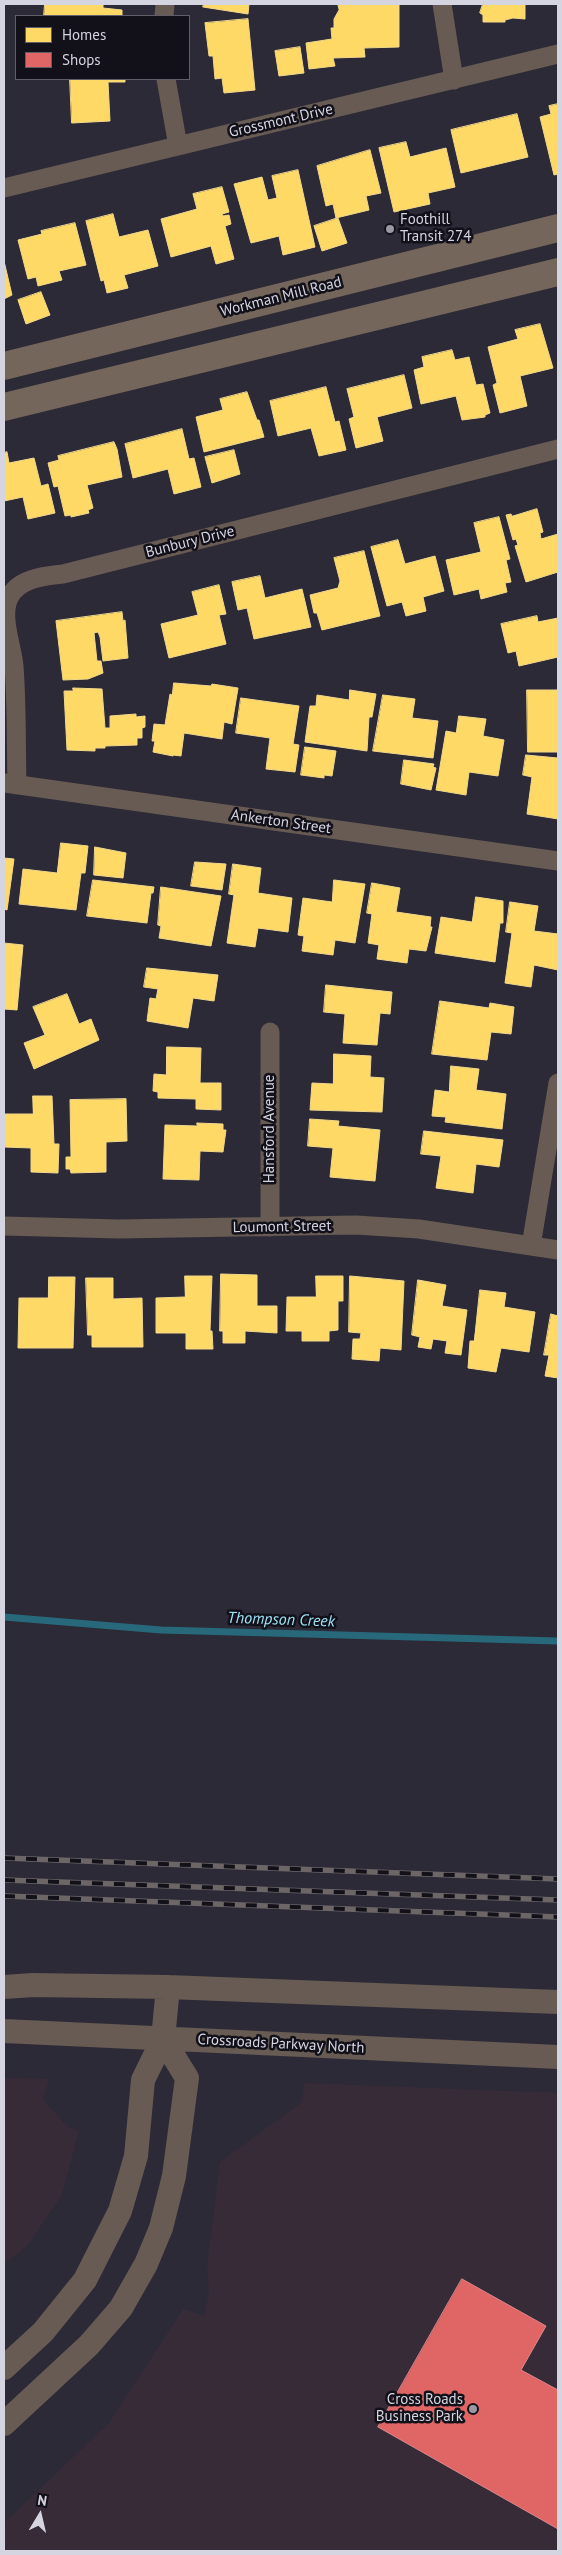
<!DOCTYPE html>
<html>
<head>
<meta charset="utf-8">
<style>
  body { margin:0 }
  #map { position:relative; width:562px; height:2555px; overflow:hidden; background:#2c2a36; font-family:"PT Sans",sans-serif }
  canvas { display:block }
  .frame { position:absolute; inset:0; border:5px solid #d5d4e1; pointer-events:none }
  .legend { position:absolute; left:15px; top:15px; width:175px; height:65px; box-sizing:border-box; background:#121119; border:1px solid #605f69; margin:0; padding:6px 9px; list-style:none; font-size:15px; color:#d5d4e1 }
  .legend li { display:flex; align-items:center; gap:10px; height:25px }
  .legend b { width:25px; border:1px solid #605f69 }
  .north { position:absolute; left:15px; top:2490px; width:50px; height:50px; -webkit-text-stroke:4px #121119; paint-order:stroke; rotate:9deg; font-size:14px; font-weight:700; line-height:20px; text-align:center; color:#d5d4e1 }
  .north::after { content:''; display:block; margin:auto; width:18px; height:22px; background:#d5d4e1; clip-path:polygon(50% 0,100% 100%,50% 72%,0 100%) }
</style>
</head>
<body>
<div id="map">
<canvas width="562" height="2555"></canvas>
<div class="frame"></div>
<ul class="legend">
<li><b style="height:14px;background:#ffd966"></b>Homes</li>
<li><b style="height:14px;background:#e06666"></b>Shops</li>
</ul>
<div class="north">N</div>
</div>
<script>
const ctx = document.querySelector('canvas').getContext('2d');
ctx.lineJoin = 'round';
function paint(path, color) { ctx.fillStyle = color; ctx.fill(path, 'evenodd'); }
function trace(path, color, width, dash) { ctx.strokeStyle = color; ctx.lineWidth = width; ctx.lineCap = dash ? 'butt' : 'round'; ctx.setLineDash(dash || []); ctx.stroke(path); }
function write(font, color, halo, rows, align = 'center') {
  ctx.font = font + ' "PT Sans",sans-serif'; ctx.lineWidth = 5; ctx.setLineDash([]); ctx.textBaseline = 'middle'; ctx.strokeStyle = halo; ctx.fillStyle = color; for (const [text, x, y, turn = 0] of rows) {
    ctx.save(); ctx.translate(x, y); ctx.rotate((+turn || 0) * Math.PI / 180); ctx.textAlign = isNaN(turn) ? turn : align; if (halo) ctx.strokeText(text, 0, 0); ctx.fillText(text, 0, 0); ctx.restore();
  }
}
paint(new Path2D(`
  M4 2078 49 2079 43 2100 68 2127 79 2131 61 2197 27 2246 4 2264Z
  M304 2083 558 2093V2551H4V2523L109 2423 183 2309 204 2316 209 2292 207 2267 220 2162 302 2102Z`), '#382b38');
const homes = new Path2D(`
  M45 4H103V8L122 10V16H44Z
  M204 4H249L248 14 203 7Z
  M338 4H399V47L364 48 365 57 333 58 335 66 309 69 306 43 332 39 331 28H334V19L339 10Z
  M483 4H525V19L513 18 505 20V22H483V15L480 13Z
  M248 19 255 90 224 93 222 78 215 79 213 56H209L205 23Z
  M300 47 304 73 279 76 275 51Z
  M70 79H125V82H108L110 121 72 123Z
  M558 104V174L554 175 540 117 551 114 549 106Z
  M517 114 528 157 461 173 451 130Z
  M406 142 410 157 446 148 455 187 428 193 430 204 394 212 379 148Z
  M370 150 381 193 366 196 369 210 336 218 333 204 326 206 317 166Z
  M298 170 315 247 283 255 279 236 251 243 234 184 262 177 268 200 277 198 272 176Z
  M222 187 229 212 222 214 223 216 229 215 231 224 225 226 234 259 216 264 211 246 171 257 161 219 197 209 193 194Z
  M113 214 119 237 148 230 158 266 124 275 128 288 107 293 104 280 101 281 86 221Z
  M338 218 347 243 322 251 314 226Z
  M75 223 86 265 59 271 62 280 38 286 36 277 28 279 18 240 42 234 41 231Z
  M4 261 12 295 4 299Z
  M41 292 50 315 26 324 18 300Z
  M540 324 553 368 520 376 527 406 500 413 493 385 497 383 488 347 518 339 515 330Z
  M452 350 455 360 469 357 476 385 483 384 490 413 485 415V417L462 420 456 396 421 404 414 370 424 367 422 357Z
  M404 375 412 408 377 417 383 441 356 448 349 419 354 417 347 389Z
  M326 387 335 422 339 421 346 450 319 456 311 428 278 436 270 401Z
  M247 392 257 420H259L264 437 204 452 196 417 223 410 220 399Z
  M182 429 189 459 194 458 201 487 174 494 168 469 133 478 125 444Z
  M114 442 117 449 122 477 87 485 93 508 88 510 89 513 71 517V515L65 516 58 486 54 487 48 463 59 460 58 456Z
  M234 450 240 474 212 483 205 457Z
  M7 452 9 463 34 458 41 486 48 484 55 513 28 519 23 497 4 501V453Z
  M537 509 543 532 540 533 541 539 558 534V572L526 582 515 546 518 545 516 539 513 540 506 515 511 514 512 516Z
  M499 517 510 559 506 560 511 582 505 583 507 592 481 599 479 589 454 595 446 560 481 552 474 523Z
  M398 540 405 564 435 556 444 591 423 597 426 611 406 616 402 602 387 606 371 547Z
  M364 551 380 616 322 630 317 613H314L310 595 338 588 340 581 334 558Z
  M260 576 265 598 302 589 311 627 254 639 247 608 238 610 232 582Z
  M219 585 226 614 219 615 226 644 169 658 161 624 198 615 192 592Z
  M122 612 123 621 125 620 128 658 103 661 100 637 98 632 94 633 97 661H101L103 673 88 679 63 680 56 621Z
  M537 616 538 622 558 618V657L519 666 516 651 508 653 501 624Z
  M174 683 211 686 212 684 238 688 232 724 224 722 222 739 184 733 181 756 173 755V756L153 752 155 741H152L154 724 165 725 170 694 172 695Z
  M73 688 102 689 105 728H110V716L136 714V717L145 716V727L142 728V738H137V745L105 746V748H95V751L67 750 64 691H73Z
  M350 690 376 694 372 717H369L367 751 305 742 310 706H316L317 695 349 700Z
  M527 690H558V752H528Z
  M383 695 415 699 412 718 438 721 433 758 373 751Z
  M241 698 299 706 293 744 299 745 295 772 266 769 270 738 236 733Z
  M459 716 486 719 483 736 504 740 498 776 469 772 466 795 436 790 446 731 456 733Z
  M305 747 336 751 332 776 324 775V778L301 775Z
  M526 755 558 758V819L527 814 532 777 523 775Z
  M404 760 434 764 433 767 436 768 431 790 401 784Z
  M61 843 88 846 85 873H81L76 910 19 904 23 869 57 873Z
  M95 847 126 853 123 878 94 875Z
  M4 858 14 859 7 910 4 909Z
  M195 862 226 864 222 890 191 886Z
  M233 864 261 868 258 893 292 898 288 932 258 928 255 947 227 943 234 895 229 894Z
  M93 880 154 887 153 893H151L147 923 87 916Z
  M334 880 365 884 355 943 335 940 333 955 302 951 304 936 298 935 303 898 332 902Z
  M372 883 400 888 396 912 431 917 430 927H432L426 951 409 949 407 963 377 959 379 945 368 943 372 914 367 913Z
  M161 887 221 896 211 946 159 938 161 926 158 925Z
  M476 897 503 901V923H500L495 962 435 953 441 917 472 922Z
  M510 902 538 906 534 931 558 934V970L534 965 531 987 505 983 512 933 506 932Z
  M4 943 23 945 17 1010 4 1009Z
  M147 968 218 975 214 1001 193 998 188 1028 147 1021 150 998 156 999 158 989 144 987Z
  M326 985 392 992 390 1014 380 1013 377 1045 343 1043 345 1014 324 1012Z
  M67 994 79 1024 91 1019 99 1040 34 1069 24 1043 45 1035 33 1007Z
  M440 1001 489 1008 490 1003 514 1007 511 1034 491 1032 487 1060 432 1054Z
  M167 1047 201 1048 200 1083H221V1110L196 1109V1099L158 1098V1092L153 1091 154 1074 166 1075Z
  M334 1054 371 1056 370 1077 384 1078 382 1112 310 1110 312 1083 333 1084Z
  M451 1066 479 1069 476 1090 506 1094 502 1129 445 1122 446 1117 432 1116 435 1090 449 1092Z
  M33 1096H52L54 1144H59L58 1173 31 1172V1148L4 1147V1114H33Z
  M126 1099 127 1141 106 1142V1172L71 1173 70 1169H66V1157H71L70 1100Z
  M310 1119 339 1121 338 1126 380 1130 375 1181 330 1177 333 1148 308 1146Z
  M197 1123 223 1124V1130H226L223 1152 200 1151 199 1180 163 1179 165 1125 197 1126Z
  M424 1131 503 1140 499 1167 476 1164 473 1193 436 1188 441 1156 421 1154Z
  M221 1274 257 1275V1306H277V1333L245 1331V1343H223V1331H220Z
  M185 1276H212L210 1331H212L213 1349H186V1333H156V1298L185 1297Z
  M316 1276H343V1301H338V1330L329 1331V1341H302V1331H286L287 1297H316Z
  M350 1276 404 1281 401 1350 380 1348 379 1361 352 1359 353 1339H360L361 1333 349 1332Z
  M49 1277H75L73 1348H18L19 1298H48Z
  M86 1278H113V1299L142 1298 143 1347H92V1335H88Z
  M418 1280 446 1285 442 1306 467 1310 461 1355 445 1353 447 1341 433 1339 431 1349 418 1347 420 1337 412 1335Z
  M480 1290 506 1293 504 1307 535 1312 529 1352 501 1348 496 1372 468 1368 470 1341H474Z
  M551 1314 558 1316V1378L545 1376 549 1355H544Z`);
paint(homes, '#ffd966');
trace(homes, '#f2d88b', 1);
const shops = new Path2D(`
  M462 2279 546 2326 521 2370 558 2390V2529L378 2427Z`);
paint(shops, '#e06666');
trace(shops, '#dd878b', 1);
trace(new Path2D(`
  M4 1617 161 1630 558 1641`), '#27687a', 7);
trace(new Path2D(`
  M442 4 454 80
  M164 16 165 4
  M166 79 178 146
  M4 188 558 54
  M5 783 558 861
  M17 785C16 745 17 705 14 666 12 645 0 617 9 598 18 578 45 576 63 574L558 449
  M270 1032V1227
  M4 1226 119 1229 356 1225 419 1229 558 1250
  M531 1246 558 1083`), '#675b53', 19);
trace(new Path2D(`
  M4 1987 33 1985 168 1987 558 2002
  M4 2031 558 2057
  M4 2368 43 2332 85 2280 120 2211 136 2156 143 2080 163 2039 168 1987
  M4 2424 89 2345 121 2308 146 2264 161 2228 174 2176 187 2078 163 2039`), '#675b53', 24);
trace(new Path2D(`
  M4 366 558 228
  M4 407 558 272`), '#74665b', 28);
const rail = new Path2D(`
  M4 1858 558 1879
  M4 1880 558 1900
  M4 1896 558 1917`);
trace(rail, '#6c6667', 5.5);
trace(rail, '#121119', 4, [11]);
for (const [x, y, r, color] of [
  [390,229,5,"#9a98a5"],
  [473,2409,5,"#9a98a5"]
]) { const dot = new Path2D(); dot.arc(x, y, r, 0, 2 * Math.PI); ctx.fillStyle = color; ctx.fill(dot); trace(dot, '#121119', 2); }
write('15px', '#d5d4e1', '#121119', [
  ["Grossmont Drive",281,121,-13],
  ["Workman Mill Road",281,297,-14],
  ["Bunbury Drive",190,542,-14],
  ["Ankerton Street",281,822,8],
  ["Hansford Avenue",270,1129,-90],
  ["Loumont Street",282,1227,-1],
  ["Crossroads Parkway North",281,2044,3]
]);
write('15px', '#d5d4e1', '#121119', [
  ["Foothill",400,220],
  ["Transit 274",400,237],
  ["Cross Roads",463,2400,"right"],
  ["Business Park",463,2417,"right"]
], 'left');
write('italic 16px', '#9ee3f8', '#121119', [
  ["Thompson Creek",281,1620,2]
]);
</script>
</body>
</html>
